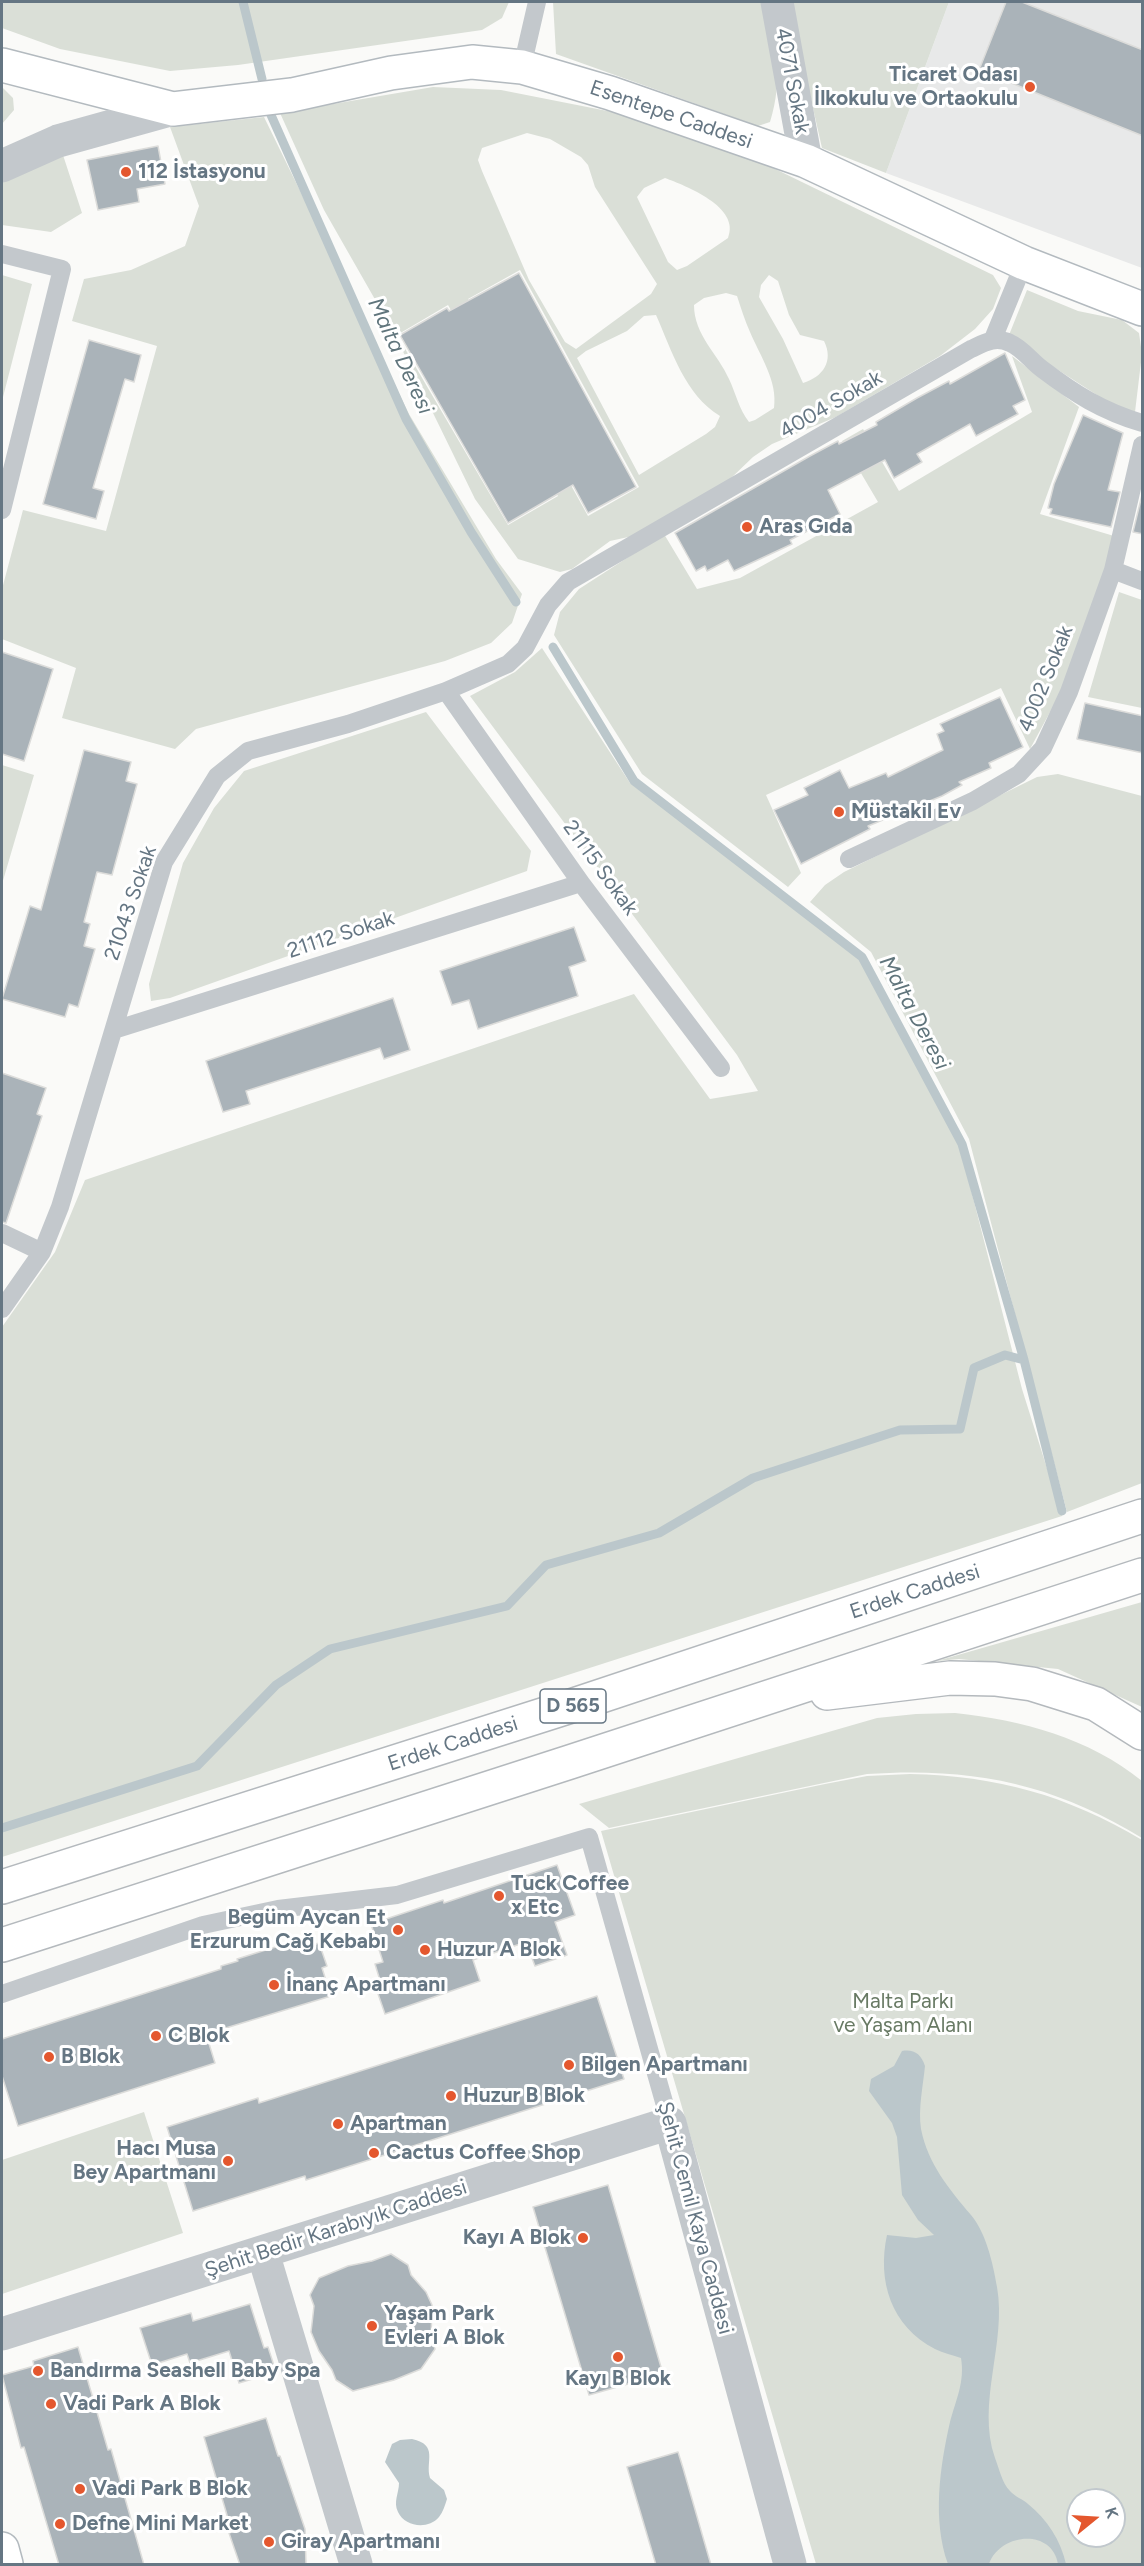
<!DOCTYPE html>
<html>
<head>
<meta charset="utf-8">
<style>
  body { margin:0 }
  #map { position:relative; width:1144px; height:2566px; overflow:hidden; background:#fafaf8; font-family:Figtree,sans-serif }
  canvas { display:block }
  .frame { position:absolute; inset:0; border:3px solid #657683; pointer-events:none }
  .north { position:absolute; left:1066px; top:2488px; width:60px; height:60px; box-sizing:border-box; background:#fff; border:2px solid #c1c8cd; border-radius:50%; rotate:72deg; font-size:16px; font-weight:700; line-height:24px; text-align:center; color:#657683 }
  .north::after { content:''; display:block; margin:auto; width:21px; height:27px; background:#e4572e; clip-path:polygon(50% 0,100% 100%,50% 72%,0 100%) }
</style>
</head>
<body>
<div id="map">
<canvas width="1144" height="2566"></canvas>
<div class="frame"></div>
<div class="north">K</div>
</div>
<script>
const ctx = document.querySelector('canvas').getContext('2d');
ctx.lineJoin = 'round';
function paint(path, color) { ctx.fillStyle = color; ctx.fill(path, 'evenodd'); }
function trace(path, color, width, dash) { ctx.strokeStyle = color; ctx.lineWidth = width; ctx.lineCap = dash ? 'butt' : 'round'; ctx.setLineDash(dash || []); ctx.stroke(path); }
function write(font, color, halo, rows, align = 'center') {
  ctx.font = font + ' Figtree,sans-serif'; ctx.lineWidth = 6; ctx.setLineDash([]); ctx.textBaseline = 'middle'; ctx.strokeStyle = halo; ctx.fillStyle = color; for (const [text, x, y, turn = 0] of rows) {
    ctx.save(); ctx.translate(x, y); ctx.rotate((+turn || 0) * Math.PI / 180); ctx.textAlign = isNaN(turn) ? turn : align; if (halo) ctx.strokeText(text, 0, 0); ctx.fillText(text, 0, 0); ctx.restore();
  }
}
paint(new Path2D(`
  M949 2H1142V268L886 173Z`), '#e8e9e9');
paint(new Path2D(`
  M2 2H509L502 18 482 30 238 65 170 71 60 49 2 28Z
  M553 2H766C775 46 784 77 770 122L758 126 556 54Z
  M789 2H949L886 173 822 148Z
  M2 87 13 98 14 110 2 124Z
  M433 87 501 90 643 118 767 165 993 275 1001 288 993 309 975 329 940 356 836 417 772 444 753 457 728 481 633 536 610 541 572 569 560 572 518 559 475 499 393 331 324 210 280 113ZM527 133 550 139 581 157 588 165 595 187 657 284 651 294 576 349 565 342 529 280 482 171 478 160 482 148ZM665 178C686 186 741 207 728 238L687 266 677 270 668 262 637 197 644 188ZM520 270 639 487 588 516 468 299ZM769 275 778 281 789 315 800 335 824 341C834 361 823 377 803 383L783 339 759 297 761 285ZM726 293 737 296C741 308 745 321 750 332 760 356 778 381 774 408L755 420 749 422C739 409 736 394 729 379 718 354 694 335 694 305L704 298ZM448 305 558 496 508 525 397 335ZM656 315C672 351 685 395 720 416L715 427 706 434 639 475 577 358 586 351 627 331 644 316Z
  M264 117 409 414 496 559 522 594 512 623 491 643 445 661 196 729 175 749 62 718 76 668 2 639V589L23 510 106 531 157 346 72 321 84 279 131 270 185 246 199 206 170 127Z
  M62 152 82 213 51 232 2 225V179Z
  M2 275 32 284 2 401Z
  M1027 290 1078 311 1122 320 1139 333 1142 354 1135 412 1117 408 1041 359 1009 335Z
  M1012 356 1079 407 1040 514 1114 536 1100 592 1069 677 1030 749 1001 688 766 795 801 873 788 887 642 774 554 635 560 612 579 589 664 534 697 589 740 578 878 502 842 441 863 429 899 491 1032 412Z
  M1119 592 1142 600V708L1088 697Z
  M542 648 630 783 863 960 960 1147 1022 1389 1062 1516 2 1857V1327L55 1252 85 1180 634 994 710 1099 758 1091 737 1055 470 696 515 672Z
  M426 712 531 851 527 871 170 998 151 1001 149 984 183 863 214 808 244 771Z
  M2 765 34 775 2 884Z
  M1058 774 1142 796V1483L1067 1512 969 1139 871 952 810 902 825 885 844 872 1037 777Z
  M1142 1602V1707L1058 1669 959 1659 937 1661Z
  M955 1713C1022 1720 1089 1738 1142 1781V1838C1052 1783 972 1767 867 1774L609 1828 579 1804 877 1718 916 1714Z
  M910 1774C998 1776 1066 1795 1142 1840V2564H816L601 1831 825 1784 867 1776ZM1078 2500H1114V2536H1078Z
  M144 2112 183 2233 2 2294V2160Z`), '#dadfd7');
paint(new Path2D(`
  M902 2051C914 2049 921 2054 925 2066 923 2086 918 2109 921 2129 928 2164 949 2189 971 2215 986 2233 993 2263 997 2287 1007 2343 976 2403 995 2458 999 2468 1002 2483 1010 2491 1015 2497 1023 2499 1028 2504 1047 2519 1061 2541 1066 2564H1058C1052 2528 1000 2533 989 2564H948C932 2520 940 2466 950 2422 956 2399 965 2382 961 2358 953 2355 943 2353 935 2349 891 2326 877 2281 887 2235L916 2238 934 2235 918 2220 902 2195 897 2137 892 2123 869 2091 871 2079 894 2066Z
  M412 2439C439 2445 425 2461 430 2478L444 2490 447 2499C445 2505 443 2512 439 2517 428 2530 405 2527 398 2512 393 2502 399 2493 399 2483L385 2462 392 2444 400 2440Z`), '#bbc7cb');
trace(new Path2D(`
  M243 2 262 79
  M271 115 406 419 471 532 516 602
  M553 647 634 781 862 957 962 1144 1024 1360 1062 1511
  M2 1828 197 1766 276 1685 330 1649 507 1606 546 1565 659 1533 753 1478 900 1430 960 1429 974 1368 1005 1355 1024 1360`), '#bbc7cb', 9);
const building = new Path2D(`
  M1006 2H1022L1143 50V136L979 70Z
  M158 146 165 184 137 189 139 202 98 210 87 160Z
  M519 273 636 487 588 513 573 485 508 523 400 335 447 308 449 311Z
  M89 340 141 355 134 382 125 379 93 488 104 491 96 519 43 504Z
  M1005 353 1025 400 1013 406 1018 414 976 436 970 424 917 454 922 462 894 478 885 460 828 490 840 514 790 540 792 544 734 571 728 560 707 571 705 566 696 571 675 533 810 456 838 441 839 444 877 425 876 422 917 398 949 381 950 384Z
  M1083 415 1123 433 1108 490 1120 492 1111 527 1050 514 1052 509 1048 508 1054 484Z
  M1142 495H1143V534L1133 532Z
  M2 652 53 669 24 761 2 754Z
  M1000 697 1023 747 989 763 991 768 959 782 962 785 942 796 868 826 870 829 801 864 774 810 808 795 804 788 840 770 849 788 886 773 888 777 943 750 937 734 944 731 940 724Z
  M1085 703 1143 716V753L1077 739Z
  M84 750 131 762 126 781 137 784 112 875 97 872 84 922 90 924 84 946 95 949 78 1007 69 1004 65 1017 2 999 30 906 41 910Z
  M574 927 586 961 569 967 578 996 478 1029 469 1000 452 1005 440 971Z
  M393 998 410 1050 384 1059 380 1048 246 1091 250 1104 223 1112 206 1061Z
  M2 1073 46 1088 37 1114 42 1116 6 1223 2 1222Z
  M557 1865 575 1915 555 1922 567 1955 535 1966 526 1942 473 1960 480 1981 385 2014 376 1988 382 1987 375 1964 383 1962 371 1924 443 1900 444 1903Z
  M312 1938 316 1944 319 1943 327 1966 322 1968 331 1996 206 2034 215 2063 18 2126 2 2076V2039L221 1969V1966L238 1961 237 1959 272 1948Z
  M597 1996 624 2079 306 2180 305 2176 193 2211 167 2127 258 2098 259 2103Z
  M608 2185 663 2374 589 2395 533 2207Z
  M391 2254 408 2265 411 2275 426 2292 432 2305 431 2338 435 2349 421 2369 394 2380 353 2391 336 2380 332 2370 319 2351 311 2332 314 2306 310 2295 319 2278 348 2266 372 2261Z
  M250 2304 264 2348 268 2347 276 2372 239 2383 229 2351 190 2363 187 2354 152 2365 140 2328 191 2313 193 2321Z
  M78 2347 108 2450 111 2449 144 2565H59L24 2447 21 2448 2 2375 34 2366 33 2361Z
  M266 2418 278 2456H280L305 2529 306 2565H240L229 2533 232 2532 204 2437Z
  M678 2452 683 2468 711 2565H656L627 2467Z`);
paint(building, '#aab3b9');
trace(building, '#dcdcda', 1.5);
const secondary = new Path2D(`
  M2 65 173 109 292 95 391 73 472 62 522 67 610 93 806 161 1024 263 1142 309
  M2 2549 6 2564`);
const highway = new Path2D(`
  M827 1693 950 1678 995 1679 1032 1684 1096 1704 1142 1733
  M2 1887 574 1705 1142 1516
  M2 1945 570 1762 1142 1575`);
trace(secondary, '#b3babf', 36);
trace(highway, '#b4b9bd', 36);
trace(new Path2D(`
  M522 67 537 2
  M2 254 62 269 2 510
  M993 339 1024 263
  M1113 570 1142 581
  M446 691 581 883 721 1068
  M849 859 973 801 1019 774 1043 748 1069 692 1113 570 1142 445
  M114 1030 581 883
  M2 1233 42 1252
  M2 1309 42 1252 60 1207 164 862 217 776 248 751 348 724 446 691 508 664 525 648 548 605 568 582 971 349C984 343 995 336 1010 343 1022 348 1031 361 1042 369 1075 394 1102 411 1142 423
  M2 1994 203 1925 278 1909 397 1895 589 1837 670 2123`), '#c3c8cc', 18);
trace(new Path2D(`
  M777 2 806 161
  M2 166 58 141 173 109
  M263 2253 356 2564
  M2 2334 670 2123 790 2564`), '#c3c8cc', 33);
trace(secondary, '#fff', 33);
trace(highway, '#fff', 33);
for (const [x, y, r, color] of [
  [1030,87,6,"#e4572e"],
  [126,172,6,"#e4572e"],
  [747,527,6,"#e4572e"],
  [839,812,6,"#e4572e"],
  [499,1896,6,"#e4572e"],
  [398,1930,6,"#e4572e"],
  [425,1950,6,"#e4572e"],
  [274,1985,6,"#e4572e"],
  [156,2036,6,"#e4572e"],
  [49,2057,6,"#e4572e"],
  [569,2065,6,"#e4572e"],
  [451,2096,6,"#e4572e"],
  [338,2124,6,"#e4572e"],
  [374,2153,6,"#e4572e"],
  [228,2161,6,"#e4572e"],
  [583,2238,6,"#e4572e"],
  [372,2326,6,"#e4572e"],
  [618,2357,6,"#e4572e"],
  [38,2371,6,"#e4572e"],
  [51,2404,6,"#e4572e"],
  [80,2489,6,"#e4572e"],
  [60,2524,6,"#e4572e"],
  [269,2542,6,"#e4572e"]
]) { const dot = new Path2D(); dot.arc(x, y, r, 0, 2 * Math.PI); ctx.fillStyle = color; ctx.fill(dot); trace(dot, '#fff', 2); }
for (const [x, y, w] of [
  [573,1706,66]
]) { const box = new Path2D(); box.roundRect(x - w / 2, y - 17, w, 34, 4.5); ctx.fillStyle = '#fff'; ctx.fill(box); trace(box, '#657683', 1.5); }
write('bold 20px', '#657683', null, [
  ["D 565",573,1706]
]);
write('bold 21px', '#657683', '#fff', [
  ["Ticaret Odası",1018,75,"right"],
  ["İlkokulu ve Ortaokulu",1018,99,"right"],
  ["112 İstasyonu",138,172],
  ["Aras Gıda",759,527],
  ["Müstakil Ev",851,812],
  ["Tuck Coffee",511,1884],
  ["x Etc",511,1908],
  ["Begüm Aycan Et",386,1918,"right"],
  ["Erzurum Cağ Kebabı",386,1942,"right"],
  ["Huzur A Blok",437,1950],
  ["İnanç Apartmanı",286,1985],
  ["C Blok",168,2036],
  ["B Blok",61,2057],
  ["Bilgen Apartmanı",581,2065],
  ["Huzur B Blok",463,2096],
  ["Apartman",350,2124],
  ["Hacı Musa",216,2149,"right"],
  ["Bey Apartmanı",216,2173,"right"],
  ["Cactus Coffee Shop",386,2153],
  ["Kayı A Blok",571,2238,"right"],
  ["Yaşam Park",384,2314],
  ["Evleri A Blok",384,2338],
  ["Bandırma Seashell Baby Spa",50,2371],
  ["Kayı B Blok",618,2379,"center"],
  ["Vadi Park A Blok",63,2404],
  ["Vadi Park B Blok",92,2489],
  ["Defne Mini Market",72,2524],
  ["Giray Apartmanı",281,2542]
], 'left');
write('21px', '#657683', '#fff', [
  ["4071 Sokak",792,81,79],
  ["Esentepe Caddesi",671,115,19],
  ["4004 Sokak",831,405,-30],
  ["4002 Sokak",1046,679,-68],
  ["21115 Sokak",600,868,54],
  ["21043 Sokak",131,903,-71],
  ["21112 Sokak",341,935,-18],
  ["Erdek Caddesi",915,1592,-18],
  ["Erdek Caddesi",453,1744,-18],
  ["Şehit Cemil Kaya Caddesi",695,2218,75],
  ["Şehit Bedir Karabıyık Caddesi",336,2229,-18]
]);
write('21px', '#687a64', '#fff', [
  ["Malta Parkı",903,2002],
  ["ve Yaşam Alanı",903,2026]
]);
write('italic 22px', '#60757c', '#fff', [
  ["Malta Deresi",400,356,65],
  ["Malta Deresi",914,1013,62]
]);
</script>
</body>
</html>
